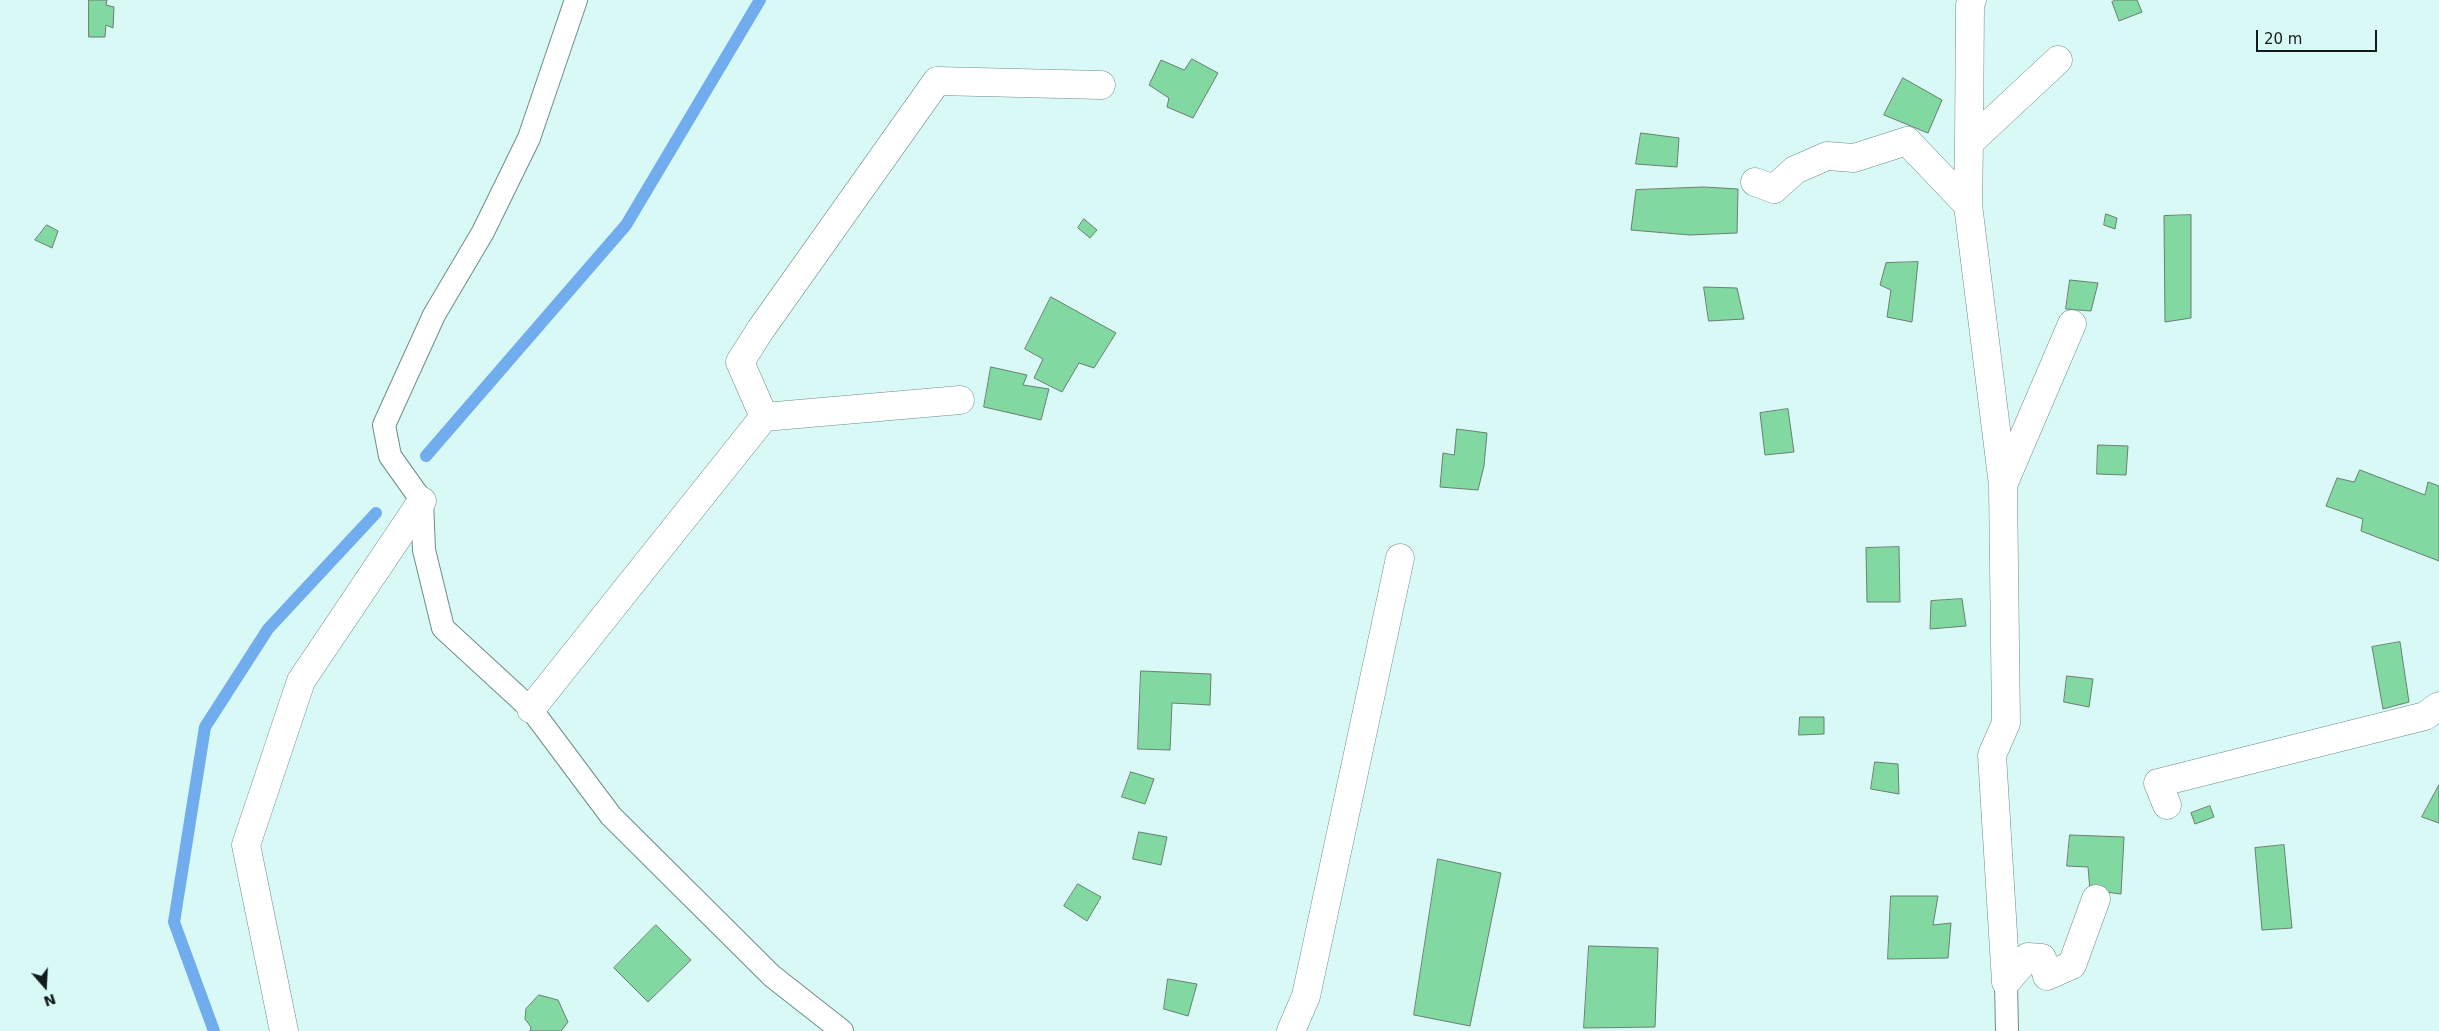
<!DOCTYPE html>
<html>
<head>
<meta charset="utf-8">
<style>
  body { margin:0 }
  #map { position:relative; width:2439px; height:1031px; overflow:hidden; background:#d8f9f5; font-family:"DejaVu Sans",sans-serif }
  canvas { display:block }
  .north { position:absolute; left:20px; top:961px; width:50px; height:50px; -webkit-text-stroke:4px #d8f9f5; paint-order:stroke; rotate:161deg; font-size:14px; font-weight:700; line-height:20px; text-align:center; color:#101c1b }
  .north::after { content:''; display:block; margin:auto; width:18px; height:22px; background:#101c1b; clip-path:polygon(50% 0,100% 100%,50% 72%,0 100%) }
  .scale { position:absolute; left:2256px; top:30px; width:121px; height:22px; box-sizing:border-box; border:2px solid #101c1b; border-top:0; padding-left:6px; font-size:15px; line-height:18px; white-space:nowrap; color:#101c1b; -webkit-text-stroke:4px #d8f9f5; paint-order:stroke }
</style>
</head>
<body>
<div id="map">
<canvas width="2439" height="1031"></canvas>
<div class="north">N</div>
<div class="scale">20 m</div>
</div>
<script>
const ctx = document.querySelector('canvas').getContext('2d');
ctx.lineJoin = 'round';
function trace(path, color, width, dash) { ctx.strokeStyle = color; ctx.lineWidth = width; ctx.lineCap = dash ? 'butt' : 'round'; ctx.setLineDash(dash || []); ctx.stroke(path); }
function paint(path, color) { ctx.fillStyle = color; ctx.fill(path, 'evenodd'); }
trace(new Path2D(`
  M426 456 626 225 760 0
  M214 1031 174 922 205 727 268 629 376 513`), '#70acee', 12);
const building = new Path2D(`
  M89 0H107L106 5 114 7 113 28 106 25 105 37H89Z
  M2116 0H2137L2142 12 2119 21 2112 2Z
  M1192 59 1218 73 1193 118 1167 107 1169 98 1149 85 1161 60 1184 70Z
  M1903 78 1942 100 1928 133 1884 115Z
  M1641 133 1679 138 1677 167 1636 164Z
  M1704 187 1738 189 1737 233 1690 235 1631 230 1636 190Z
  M2106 214 2117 218 2115 229 2104 225Z
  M2191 215V318L2165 322 2164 216Z
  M1084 219 1097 230 1090 238 1078 228Z
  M47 225 58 231 52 248 35 240Z
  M1918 262 1912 322 1887 317 1891 290 1880 285 1886 263Z
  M2070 280 2098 283 2091 311 2066 309Z
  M1704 287 1737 288 1744 319 1709 321Z
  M1051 297 1116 333 1094 368 1079 363 1062 392 1034 378 1043 359 1025 349Z
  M991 367 1027 375 1023 385 1049 389 1041 420 984 407Z
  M1788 409 1794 452 1765 455 1760 413Z
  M1457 429 1487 433 1484 466 1478 490 1440 487 1443 453 1454 455Z
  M2098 445 2128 446 2126 475 2097 474Z
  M2360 470 2425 495 2428 482 2439 486V561L2361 531 2363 519 2326 506 2337 478 2354 482Z
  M1899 547 1900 602H1867L1866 548Z
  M1962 599 1966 626 1930 629 1931 601Z
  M2400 642 2409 702 2383 709 2372 647Z
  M1141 671 1211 674 1210 705 1172 703 1170 750 1138 749Z
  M2067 676 2093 679 2089 707 2064 702Z
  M1800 717H1824V734L1799 735Z
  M1875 762 1898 764 1899 794 1871 789Z
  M1131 772 1154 779 1145 804 1122 797Z
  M2439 785V823L2422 817Z
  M2210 806 2214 817 2195 824 2191 813Z
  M1139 832 1167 837 1161 865 1133 859Z
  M2070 835 2124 837 2121 894 2090 890 2088 867 2067 866Z
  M2284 845 2292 928 2262 930 2255 848Z
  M1438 859 1501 873 1470 1026 1414 1015Z
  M1078 884 1101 897 1087 921 1064 906Z
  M1891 896H1938L1933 925 1951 923 1948 958 1888 959Z
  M656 925 691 960 648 1002 614 968Z
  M1589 946 1658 948 1655 1027 1584 1028Z
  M1168 979 1197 984 1188 1016 1164 1009Z
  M539 995 558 1000 568 1022 561 1031H530L531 1027 525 1019 526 1009Z`);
paint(building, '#81d8a1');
trace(building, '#697f70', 1);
const service = new Path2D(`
  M576 0 529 138 483 232 434 315 384 425 390 456 422 501 424 550 443 628 531 709 611 816 772 976 842 1031
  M2006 982 2007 1031`);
const minor = new Path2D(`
  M1972 0 1970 5 1969 143 2058 60
  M1969 143 1968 205 2003 485 2072 324
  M1755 182 1774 189 1795 170 1827 156 1854 158 1907 141 1968 205
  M764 417 740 362 761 329 937 81 1101 85
  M2003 485 2006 723 1992 755 2006 982
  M531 709 764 417 960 400
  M2167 805 2158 783 2425 716 2439 706
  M2006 982 2028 957 2042 958 2047 976 2072 965 2096 899
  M284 1031 246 845 301 681 422 501
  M1291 1031 1306 996 1400 558`);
trace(service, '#6e8d89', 24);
trace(minor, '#6e8d89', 29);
trace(service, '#fff', 22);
trace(minor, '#fff', 28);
</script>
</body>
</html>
